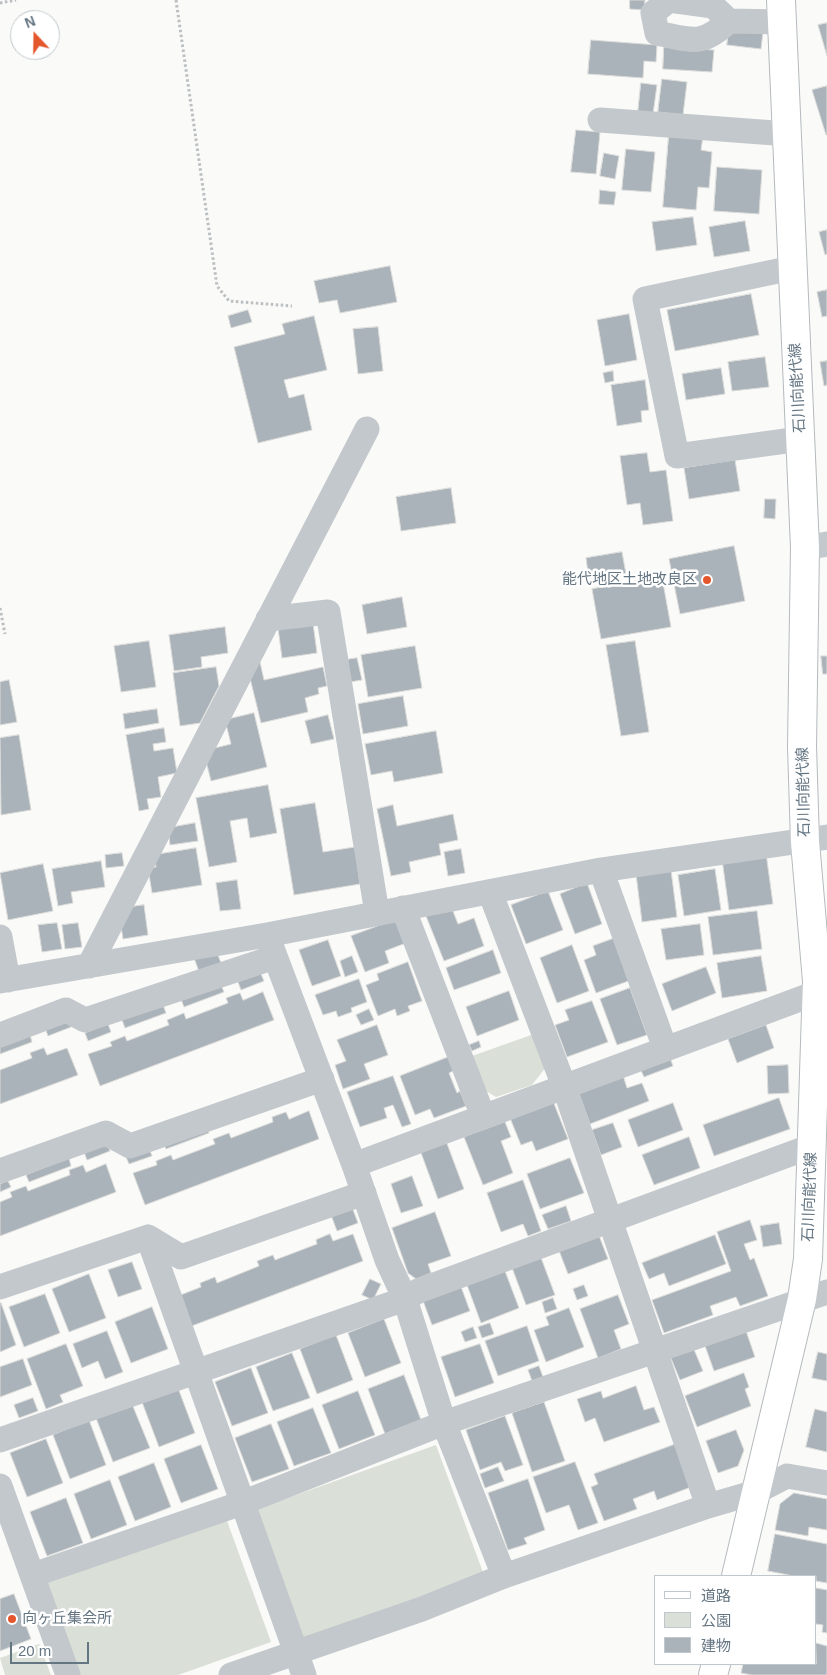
<!DOCTYPE html>
<html>
<head>
<meta charset="utf-8">
<style>
  body { margin:0 }
  #map { position:relative; width:827px; height:1675px; overflow:hidden; background:#fafaf8; font-family:Arial,"Noto Sans JP",sans-serif }
  canvas { display:block }
  .legend { position:absolute; left:654px; top:1575px; width:162px; height:90px; box-sizing:border-box; background:#fff; border:1px solid #c1c8cd; margin:0; padding:6px 9px; list-style:none; font-size:15px; color:#657683 }
  .legend li { display:flex; align-items:center; gap:10px; height:25px }
  .legend b { width:25px; border:1px solid #c1c8cd }
  .north { position:absolute; left:10px; top:10px; width:50px; height:50px; box-sizing:border-box; background:#fff; border:1px solid #c1c8cd; border-radius:50%; rotate:339deg; font-size:14px; font-weight:700; line-height:20px; text-align:center; color:#657683 }
  .north::after { content:''; display:block; margin:auto; width:18px; height:22px; background:#e4572e; clip-path:polygon(50% 0,100% 100%,50% 72%,0 100%) }
  .scale { position:absolute; left:10px; top:1642px; width:79px; height:22px; box-sizing:border-box; border:2px solid #657683; border-top:0; padding-left:6px; font-size:15px; line-height:18px; white-space:nowrap; color:#657683; -webkit-text-stroke:4px #fff; paint-order:stroke }
</style>
</head>
<body>
<div id="map">
<canvas width="827" height="1675"></canvas>
<ul class="legend">
<li><b style="height:6px;background:#fff"></b>道路</li>
<li><b style="height:14px;background:#dadfd7"></b>公園</li>
<li><b style="height:14px;background:#aab3b9"></b>建物</li>
</ul>
<div class="north">N</div>
<div class="scale">20 m</div>
</div>
<script>
const ctx = document.querySelector('canvas').getContext('2d');
ctx.lineJoin = 'round';
function paint(path, color) { ctx.fillStyle = color; ctx.fill(path, 'evenodd'); }
function trace(path, color, width, dash) { ctx.strokeStyle = color; ctx.lineWidth = width; ctx.lineCap = dash ? 'butt' : 'round'; ctx.setLineDash(dash || []); ctx.stroke(path); }
function write(font, color, halo, rows, align = 'center') {
  ctx.font = font + ' Arial,"Noto Sans JP",sans-serif'; ctx.lineWidth = 5; ctx.setLineDash([]); ctx.textBaseline = 'middle'; ctx.strokeStyle = halo; ctx.fillStyle = color; for (const [text, x, y, turn = 0] of rows) {
    ctx.save(); ctx.translate(x, y); ctx.rotate((+turn || 0) * Math.PI / 180); ctx.textAlign = isNaN(turn) ? turn : align; if (halo) ctx.strokeText(text, 0, 0); ctx.fillText(text, 0, 0); ctx.restore();
  }
}
paint(new Path2D(`
  M534 1034 546 1067 532 1085 496 1097 486 1091 472 1056Z
  M436 1445 484 1575 300 1640 254 1510Z
  M226 1518 271 1642 178 1675H78L45 1584Z
  M39 1644 51 1675H5L0 1658Z`), '#dadfd7');
const building = new Path2D(`
  M630 0H645L644 10 630 9Z
  M827 23V56L818 25Z
  M729 28 763 32 761 49 727 45Z
  M591 40 657 45 656 62 644 61 643 78 588 74Z
  M664 47 714 50 712 72 663 69Z
  M662 79 687 82 683 115 658 112Z
  M641 83 657 85 653 114 638 112Z
  M827 86V135H826L812 90Z
  M576 130 600 132 596 174 571 172Z
  M669 134 703 136 701 150 712 152 709 188 698 187 696 210 663 207Z
  M626 149 655 152 651 192 622 190Z
  M604 153 619 156 615 179 600 176Z
  M717 167 762 170 759 214 714 211Z
  M600 190 616 192 614 205 599 204Z
  M693 217 697 245 656 251 652 222Z
  M745 221 750 251 714 257 709 227Z
  M827 230V254L825 255 819 232Z
  M390 266 397 302 340 313 337 300 319 303 314 281Z
  M827 290V316L822 317 817 292Z
  M751 294 759 335 675 351 667 310Z
  M248 310 252 322 231 328 228 316Z
  M629 314 637 360 605 366 597 320Z
  M314 316 327 370 284 380 289 398 304 394 312 430 258 443 234 347 285 334 282 324Z
  M378 327 383 371 358 374 353 329Z
  M765 357 769 387 732 391 728 362Z
  M827 361V385L824 386 820 362Z
  M721 368 725 394 686 400 682 374Z
  M613 371 614 381 605 383 603 373Z
  M645 380 649 410 641 411 642 422 617 426 611 385Z
  M647 453 650 472 666 470 673 521 643 525 640 503 627 505 620 456Z
  M735 460 740 491 689 499 684 468Z
  M451 488 456 523 401 531 396 497Z
  M765 499H776L775 519 764 518Z
  M734 546 745 601 680 614 669 559Z
  M622 552 626 574 589 580 586 558Z
  M662 577 671 627 601 639 592 589Z
  M402 597 407 627 367 634 362 605Z
  M313 623 317 653 282 658 278 628Z
  M225 627 228 653 201 657 202 667 174 671 169 635Z
  M149 641 156 687 121 692 114 646Z
  M635 641 649 732 621 736 606 645Z
  M415 646 422 688 368 697 361 655Z
  M821 656H827V674H823Z
  M357 658 362 680 350 682 345 660Z
  M260 662 264 680 323 667 327 686 318 688 319 694 305 698 308 712 261 723 248 670Z
  M216 667 219 686 200 723 180 726 173 673Z
  M9 680 17 722 0 725V682Z
  M403 696 408 726 363 734 358 704Z
  M157 709 159 723 125 729 123 714Z
  M254 713 267 767 211 781 206 761 211 749 231 744 225 720Z
  M328 715 334 739 311 744 305 721Z
  M164 728 166 742 153 744 154 751 173 748 177 773 158 777 161 797 147 799 149 809 139 811 126 735Z
  M436 731 443 773 394 782 392 771 371 775 365 744Z
  M19 735 31 810 1 815 0 738Z
  M268 785 277 833 250 838 247 818 230 821 237 862 209 867 196 798Z
  M315 803 323 852 355 847 360 884 294 895 280 809Z
  M393 805 397 826 453 814 458 840 439 844 441 855 409 862 411 872 391 876 377 809Z
  M195 823 198 841 170 845 168 828Z
  M196 848 202 885 152 893 148 868 156 867 154 855Z
  M461 849 465 873 448 876 444 852Z
  M122 853 124 866 106 868 105 855Z
  M766 853 773 904 729 910 722 859Z
  M101 861 105 887 71 892 73 903 58 906 52 869Z
  M43 864 53 911 8 920 0 873Z
  M715 869 721 910 684 916 678 875Z
  M671 870 677 917 642 922 636 874Z
  M237 880 241 909 220 911 216 883Z
  M587 883 602 924 575 934 560 894Z
  M548 891 563 930 526 944 511 905Z
  M144 905 148 935 123 939 121 926 129 907Z
  M451 906 458 924 474 918 484 946 444 961 426 916Z
  M757 911 762 949 713 955 708 917Z
  M397 919 406 943 385 951 389 963 365 972 351 936Z
  M57 923 62 949 42 952 38 925Z
  M78 923 82 947 65 949 62 925Z
  M700 924 704 955 666 960 661 929Z
  M615 938 631 980 596 993 584 960 596 955 593 946Z
  M328 940 341 976 312 986 299 950Z
  M572 945 589 991 557 1003 540 958Z
  M216 950 223 968 201 977 194 958Z
  M493 950 501 973 454 990 446 968Z
  M352 956 358 972 345 977 340 961Z
  M761 956 767 991 722 998 717 963Z
  M408 962 422 1001 408 1006 410 1011 397 1016 395 1009 378 1016 366 985 379 980 377 974Z
  M706 967 716 993 672 1011 662 984Z
  M261 974 264 981 241 990 238 982Z
  M359 979 367 1002 351 1008 352 1012 338 1017 336 1011 323 1015 315 995Z
  M221 985 224 992 184 1007 181 999Z
  M630 988 647 1035 617 1045 600 999Z
  M509 991 519 1020 477 1036 466 1007Z
  M263 992 274 1020 100 1086 88 1054 112 1046 110 1042 125 1036 127 1041 169 1025 167 1020 184 1013 186 1019 228 1003 226 998 240 993 243 1000Z
  M592 1001 608 1042 567 1057 555 1025 569 1020 565 1010Z
  M163 1005 166 1013 125 1028 122 1020Z
  M369 1009 374 1020 361 1025 356 1015Z
  M68 1020 71 1027 48 1036 45 1028Z
  M108 1024 111 1032 88 1041 85 1033Z
  M377 1025 388 1055 364 1064 370 1079 343 1089 335 1065 346 1061 337 1040Z
  M766 1025 774 1048 737 1063 728 1039Z
  M30 1035 32 1042 0 1054V1046Z
  M479 1041 481 1047 472 1051 469 1045Z
  M44 1048 47 1055 67 1048 78 1075 0 1104V1070L32 1058 30 1053Z
  M669 1055 673 1066 644 1077 639 1066Z
  M451 1056 457 1069 449 1073 457 1093 460 1091 466 1106 434 1118 430 1109 415 1115 400 1076Z
  M788 1065 789 1093 768 1094 767 1066Z
  M622 1072 627 1088 642 1083 649 1101 590 1124 579 1094Z
  M393 1076 411 1124 402 1127 393 1105 384 1108 387 1118 360 1127 347 1092Z
  M779 1098 790 1129 714 1156 703 1125Z
  M553 1101 568 1139 536 1151 532 1141 521 1145 510 1118Z
  M673 1103 683 1130 638 1147 628 1120Z
  M309 1111 319 1139 145 1205 133 1173 157 1165 156 1161 171 1155 173 1160 215 1144 213 1139 229 1133 231 1138 273 1122 272 1117 286 1112 289 1119Z
  M505 1122 511 1137 501 1141 513 1173 483 1185 464 1137Z
  M613 1123 622 1147 601 1155 592 1130Z
  M206 1126 209 1133 166 1149 163 1142Z
  M689 1137 700 1168 654 1185 642 1155Z
  M446 1141 464 1189 438 1199 420 1150Z
  M107 1144 110 1151 87 1160 84 1152Z
  M149 1148 152 1156 129 1164 126 1157Z
  M69 1158 71 1166 29 1182 26 1175Z
  M570 1158 584 1193 540 1209 527 1174Z
  M106 1164 116 1192 0 1236V1202L12 1197 10 1192 26 1186 28 1191 70 1175 69 1170 83 1165 86 1172Z
  M412 1176 423 1206 401 1213 391 1184Z
  M523 1180 541 1231 528 1236 523 1224 501 1232 487 1193Z
  M8 1181 11 1187 0 1192V1184Z
  M566 1206 571 1221 548 1229 542 1215Z
  M352 1207 358 1223 337 1231 331 1215Z
  M435 1212 451 1256 428 1264 431 1273 416 1279 408 1273 392 1228Z
  M750 1220 757 1240 744 1244 750 1260 754 1258 768 1296 740 1306 736 1297 710 1306 713 1315 664 1333 652 1300 731 1271 717 1232Z
  M779 1223 782 1244 763 1247 760 1226Z
  M598 1233 608 1259 568 1274 558 1248Z
  M330 1234 333 1241 353 1234 363 1261 189 1327 178 1296 201 1287 200 1283 215 1277 217 1283 259 1266 257 1261 273 1255 275 1260 317 1244 316 1240Z
  M715 1235 726 1264 669 1286 664 1273 649 1279 642 1263Z
  M540 1255 555 1295 526 1305 511 1265Z
  M132 1262 142 1289 118 1297 108 1270Z
  M505 1271 519 1308 481 1323 467 1285Z
  M89 1274 106 1318 69 1332 52 1289Z
  M370 1279 381 1284 373 1300 362 1295Z
  M460 1284 470 1311 432 1325 422 1298Z
  M584 1285 588 1296 577 1300 573 1289Z
  M45 1294 60 1333 24 1347 9 1307Z
  M618 1295 629 1324 614 1330 621 1349 598 1358 580 1309Z
  M553 1298 557 1309 545 1313 542 1302Z
  M1 1303 16 1345 0 1352V1303Z
  M152 1307 168 1349 131 1363 115 1322Z
  M569 1308 584 1347 546 1362 534 1330 549 1325 546 1317Z
  M384 1319 401 1363 365 1377 348 1333Z
  M490 1323 494 1334 482 1338 478 1327Z
  M527 1326 539 1361 498 1376 485 1341Z
  M473 1327 477 1338 465 1342 461 1332Z
  M745 1328 755 1357 714 1371 704 1343Z
  M107 1331 123 1372 105 1379 98 1361 82 1368 73 1344Z
  M336 1335 353 1380 317 1394 300 1349Z
  M66 1344 83 1386 60 1395 63 1402 46 1409 27 1359Z
  M480 1344 494 1383 455 1397 441 1357Z
  M693 1347 703 1371 680 1380 670 1356Z
  M818 1352 827 1354V1381L812 1378Z
  M292 1353 310 1398 273 1411 256 1367Z
  M23 1359 32 1385 0 1397V1367Z
  M539 1366 543 1377 532 1381 528 1370Z
  M251 1368 268 1413 232 1426 215 1382Z
  M744 1373 749 1387 745 1389 751 1406 697 1427 685 1396Z
  M404 1375 421 1420 385 1434 368 1389Z
  M636 1386 644 1410 654 1407 660 1422 604 1442 595 1418 585 1422 577 1399 601 1391 603 1398Z
  M178 1388 195 1433 159 1447 142 1402Z
  M358 1391 375 1435 339 1449 322 1405Z
  M33 1398 38 1411 19 1418 14 1405Z
  M544 1402 565 1461 532 1472 512 1413Z
  M132 1404 150 1448 113 1462 96 1418Z
  M313 1408 331 1453 294 1466 277 1422Z
  M815 1409 827 1412V1452L806 1447Z
  M505 1416 523 1465 505 1471 501 1462 480 1470 466 1430Z
  M89 1420 106 1465 70 1479 53 1435Z
  M271 1424 289 1469 252 1482 235 1438Z
  M736 1430 744 1450 738 1466 718 1473 706 1441Z
  M46 1439 63 1483 27 1497 10 1453Z
  M676 1444 691 1487 657 1500 654 1491 633 1499 637 1509 604 1521 591 1487 598 1484 594 1474Z
  M201 1445 218 1489 181 1503 164 1459Z
  M575 1462 598 1523 578 1530 569 1505 546 1513 533 1477Z
  M154 1463 171 1507 135 1521 118 1477Z
  M498 1467 504 1481 485 1488 480 1474Z
  M528 1479 545 1530 524 1538 527 1544 508 1550 488 1493Z
  M110 1480 127 1525 91 1539 74 1494Z
  M794 1493 827 1499V1530L809 1527 808 1536 775 1530 780 1504Z
  M66 1498 83 1543 47 1556 30 1512Z
  M775 1534 827 1544V1583L816 1581V1576H794L768 1571Z
  M816 1588 827 1590V1633L822 1632 823 1625 816 1624Z
  M14 1594 31 1639 0 1651V1599Z
  M816 1643 827 1646V1675H752L741 1673 743 1664H816Z`);
paint(building, '#aab3b9');
trace(building, '#dcdcda', 1);
const major = new Path2D(`
  M736 1576 802 1299 808 1259 817 981 805 842 802 746 805 548 781 0
  M713 1675 716 1664`);
trace(major, '#b5babe', 30);
trace(new Path2D(`
  M176 0 217 286 229 301 292 306
  M0 3 16 0
  M0 608 5 634`), '#bbbfc2', 3, [2.5, 2.5]);
trace(new Path2D(`
  M729 21C701 47 692 40 657 33L653 13 669 0 713 6 729 21 782 22
  M600 120 788 134
  M792 268 645 299 677 456 800 439
  M805 548 827 544
  M268 619 328 612 377 913
  M601 870 665 1048
  M490 892 564 1086 708 1506
  M403 908 483 1116
  M267 935 354 1165 387 1260 405 1299 444 1423 504 1576
  M0 937 8 980
  M89 966 367 429
  M0 981 267 935 601 870 827 837
  M0 1035 66 1010 85 1020 275 957
  M354 1165 816 993
  M0 1171 106 1133 130 1146 322 1079
  M148 1237 304 1675
  M0 1287 148 1237 181 1257 364 1193
  M0 1440 405 1299 418 1291 812 1146
  M0 1486 68 1675
  M33 1575 242 1503 444 1423 827 1292
  M231 1675 422 1609 504 1576 708 1506 756 1492 787 1476 827 1483`), '#c3c8cc', 25);
trace(major, '#fff', 28);
for (const [x, y, r, color] of [
  [707,580,5,"#e4572e"],
  [12,1619,5,"#e4572e"]
]) { const dot = new Path2D(); dot.arc(x, y, r, 0, 2 * Math.PI); ctx.fillStyle = color; ctx.fill(dot); trace(dot, '#fff', 2); }
write('15px', '#657683', '#fff', [
  ["石川向能代線",798,388,-93],
  ["石川向能代線",804,792,-91],
  ["石川向能代線",810,1197,-88]
]);
write('15px', '#657683', '#fff', [
  ["能代地区土地改良区",697,580],
  ["向ヶ丘集会所",22,1619,"left"]
], 'right');
</script>
</body>
</html>
